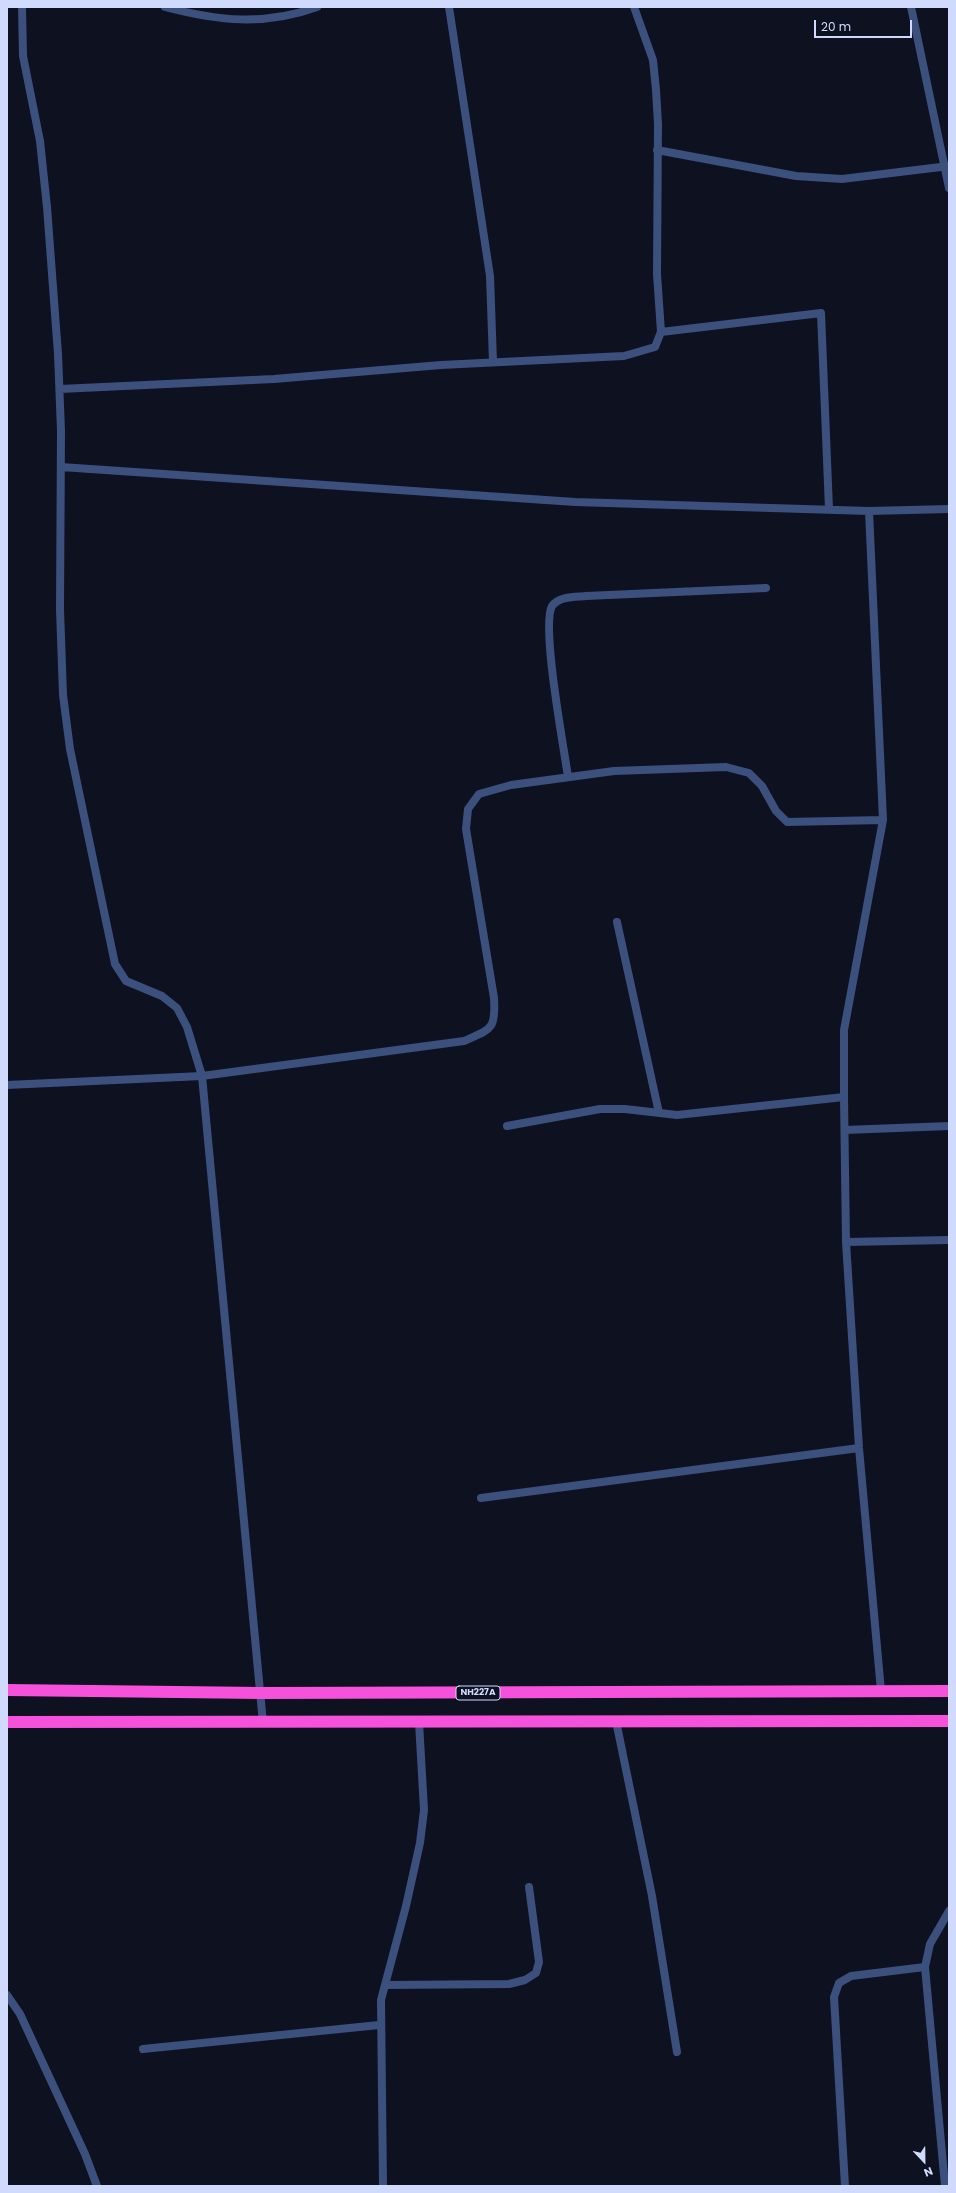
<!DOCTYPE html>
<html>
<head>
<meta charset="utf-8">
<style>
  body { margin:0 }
  #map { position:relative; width:956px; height:2193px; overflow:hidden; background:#0e1120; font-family:Poppins,sans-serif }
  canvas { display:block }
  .frame { position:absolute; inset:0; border:8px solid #d0dafd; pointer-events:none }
  .north { position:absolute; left:904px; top:2141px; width:40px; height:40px; -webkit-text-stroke:3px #0e1120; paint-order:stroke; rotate:158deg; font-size:11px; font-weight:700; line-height:16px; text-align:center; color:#d0dafd }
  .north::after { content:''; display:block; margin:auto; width:14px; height:18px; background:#d0dafd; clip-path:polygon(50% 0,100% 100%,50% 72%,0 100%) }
  .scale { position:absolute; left:814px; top:20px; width:98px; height:18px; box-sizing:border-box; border:2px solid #d0dafd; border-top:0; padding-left:5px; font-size:12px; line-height:14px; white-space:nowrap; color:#d0dafd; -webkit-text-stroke:3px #0e1120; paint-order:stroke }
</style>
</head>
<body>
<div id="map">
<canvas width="956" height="2193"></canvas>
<div class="frame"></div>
<div class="north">N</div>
<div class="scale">20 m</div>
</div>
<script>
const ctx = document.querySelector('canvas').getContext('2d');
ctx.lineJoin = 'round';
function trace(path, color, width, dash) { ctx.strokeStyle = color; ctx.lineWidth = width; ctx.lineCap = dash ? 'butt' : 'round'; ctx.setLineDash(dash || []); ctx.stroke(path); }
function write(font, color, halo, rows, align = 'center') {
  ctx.font = font + ' Poppins,sans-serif'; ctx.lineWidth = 3; ctx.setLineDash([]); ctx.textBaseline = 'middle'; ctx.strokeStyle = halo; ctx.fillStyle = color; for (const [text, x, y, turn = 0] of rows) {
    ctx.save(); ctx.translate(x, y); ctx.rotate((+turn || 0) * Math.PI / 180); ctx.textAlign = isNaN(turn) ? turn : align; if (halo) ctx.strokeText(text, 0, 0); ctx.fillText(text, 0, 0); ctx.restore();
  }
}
trace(new Path2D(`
  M22 7 23 56 40 141 47 207 58 354 61 431 60 609 63 695 70 749 115 964 126 981 162 996 177 1008 187 1027 202 1076 263 1723
  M165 7C218 21 265 26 317 7
  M449 7 490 276 493 362
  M911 7 949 188
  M657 150 796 176 842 179 949 166
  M661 332 821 313 829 509
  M60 389 274 379 441 365 624 356 655 347 661 332 657 274 658 124 656 90 653 60 634 7
  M61 467 575 502 869 511 949 509
  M869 511 883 820 844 1030V1097L846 1242 859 1448 881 1691
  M568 777C564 748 541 626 552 606 559 596 575 597 586 596L766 588
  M617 922 659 1113
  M7 1085 202 1076 464 1041C491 1029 496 1030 494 998L466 829 468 809 479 794 511 785 614 771 726 767 749 773 762 786 776 811 787 822 883 820
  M507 1126 600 1109H625L677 1115 844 1097
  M845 1130 949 1126
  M846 1242 949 1240
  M481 1498 859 1448
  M616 1721 652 1896 677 2052
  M385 1985 509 1984 525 1980 536 1973 539 1962 529 1887
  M7 1995 20 2014 85 2154 97 2186
  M143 2049 379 2025
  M383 2186 381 2000 406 1906 420 1843 424 1810 419 1722
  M845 2186 834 1997 839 1983 851 1976 925 1967
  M945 2186 925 1967 930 1944 949 1911`), '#3b507d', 8);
trace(new Path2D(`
  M7 1690 261 1693 949 1691
  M7 1722 949 1721`), '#f651da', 12);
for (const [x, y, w] of [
  [478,1693,44]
]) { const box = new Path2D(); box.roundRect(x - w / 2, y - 7, w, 14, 3); ctx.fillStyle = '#0e1120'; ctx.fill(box); trace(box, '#d0dafd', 1); }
write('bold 9px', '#d0dafd', null, [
  ["NH227A",478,1693]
]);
</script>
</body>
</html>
